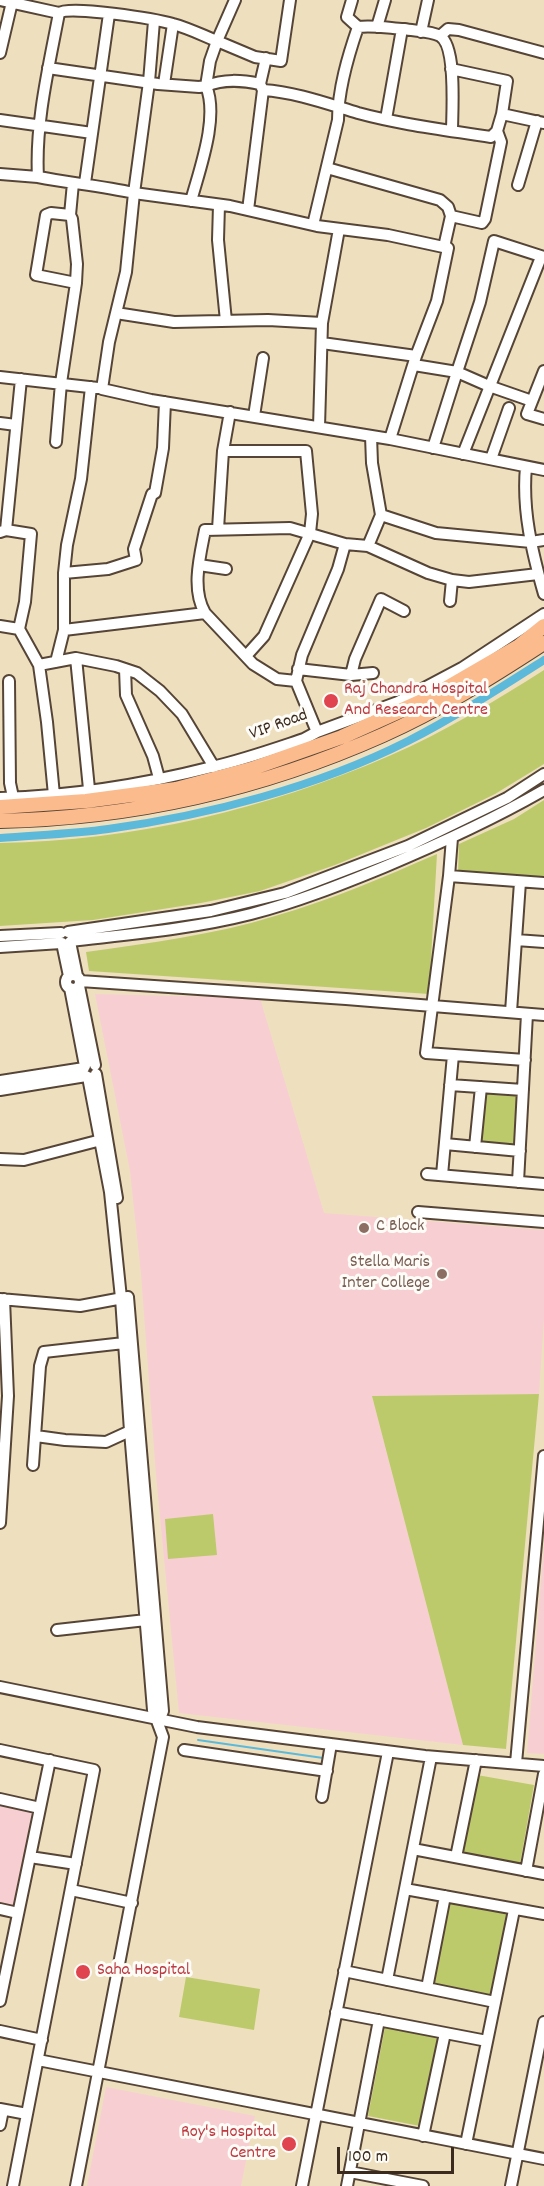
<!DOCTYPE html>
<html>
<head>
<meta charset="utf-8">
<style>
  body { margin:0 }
  #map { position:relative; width:544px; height:2186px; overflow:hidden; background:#eee0bf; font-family:Dekko,sans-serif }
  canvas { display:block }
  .scale { position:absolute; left:337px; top:2147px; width:117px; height:27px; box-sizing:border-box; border:3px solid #3b2a1e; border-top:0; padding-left:8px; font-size:18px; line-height:21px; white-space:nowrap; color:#3b2a1e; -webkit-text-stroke:4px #fdfcf7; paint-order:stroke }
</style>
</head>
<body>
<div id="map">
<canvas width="544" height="2186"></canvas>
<div class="scale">100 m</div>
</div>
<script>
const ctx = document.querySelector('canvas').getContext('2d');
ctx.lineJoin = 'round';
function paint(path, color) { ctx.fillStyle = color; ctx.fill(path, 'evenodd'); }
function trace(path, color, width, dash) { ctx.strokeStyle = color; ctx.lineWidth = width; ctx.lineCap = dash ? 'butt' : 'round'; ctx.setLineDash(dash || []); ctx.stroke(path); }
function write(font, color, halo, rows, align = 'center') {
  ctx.font = font + ' Dekko,sans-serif'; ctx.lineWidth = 6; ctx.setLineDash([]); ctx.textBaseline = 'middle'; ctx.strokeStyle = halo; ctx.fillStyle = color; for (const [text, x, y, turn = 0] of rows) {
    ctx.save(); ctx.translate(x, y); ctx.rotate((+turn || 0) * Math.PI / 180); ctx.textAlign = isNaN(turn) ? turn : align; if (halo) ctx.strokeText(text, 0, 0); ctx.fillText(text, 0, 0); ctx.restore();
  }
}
paint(new Path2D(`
  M95 994 260 998 324 1213 544 1230V1318L539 1394 372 1396 463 1745 179 1713 156 1475 141 1274 130 1171Z
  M544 1543V1754L527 1753Z
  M0 1806 33 1813 13 1907 0 1905Z
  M106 2087 255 2116 241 2186H87Z`), '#f7cfd2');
paint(new Path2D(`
  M544 670V764L495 794 426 828 335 865 260 891 201 903 93 920 0 926V843C134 841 267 809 389 756 443 733 495 701 544 670Z
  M544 800V879L458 873 459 844 514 819Z
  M437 854 429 994 89 971 86 952C149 943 214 935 275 916 331 900 384 877 437 854Z
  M484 1093 520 1096 516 1145 480 1142Z
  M539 1394 506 1749 463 1745 372 1396Z
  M213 1514 217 1555 168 1559 165 1519Z
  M477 1775 534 1785 520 1864 463 1854Z
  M449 1902 507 1914 490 1995 433 1984Z
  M186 1977 260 1989 254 2030 179 2017Z
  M385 2027 438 2037 420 2126 368 2116Z`), '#bdca6c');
trace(new Path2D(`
  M198 1740 323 1758`), '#5cb9da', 2);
trace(new Path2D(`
  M0 838C36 835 73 834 108 829 209 815 317 787 408 741 455 717 500 688 544 660`), '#5cb9da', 8);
const minor = new Path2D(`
  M0 0 59 13C49 66 35 123 38 177L0 174
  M59 13C69 5 156 19 173 24 188 28 202 35 217 41L235 0
  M154 21 149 82 134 193 230 206 317 226 388 235 448 248 437 301 416 356 390 439
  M358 27C372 25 389 28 404 29 415 31 431 31 440 36 457 46 452 113 452 131
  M377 27 385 0
  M421 32 428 0
  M440 36 448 29 459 30 544 53
  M0 53 12 2
  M48 68 158 84 199 87 206 86 210 61 217 41 255 57 281 61 290 0
  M451 69 507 81 502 114
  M164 84 173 24
  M260 84 266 58
  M386 119 402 29
  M0 120 92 133
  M327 168 440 200 448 207 451 216
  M38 177C70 183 102 186 134 193L126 272 109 342 102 389 151 400 390 439 544 470
  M85 183 109 14
  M518 185 537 121
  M191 201C200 168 219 117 206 86 224 79 241 80 260 84L263 90C295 92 328 104 358 113 402 125 447 130 491 137L497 131 502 114 544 123
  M219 205 218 240 226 321
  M248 210 263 90
  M70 215 51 213 46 215 36 275 76 283
  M313 225 338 120C338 89 348 56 358 27L347 17 352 0
  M444 247 451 216 482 223 485 219 501 142 497 131
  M116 313 174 322 268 320 322 323 319 427
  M322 323 339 229
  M322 343 416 356
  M414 365 457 372 480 302 494 241 544 257
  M544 371 527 414 544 419
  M0 377 98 388
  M254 416 263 358
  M0 423 16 425
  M371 436 372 463 381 515
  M56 442 61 383 76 283 77 264 72 219 70 215 73 183
  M433 448 457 372 489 386 532 401
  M223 451H306L312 514 310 533 264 636 246 656
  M463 454 541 257
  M491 459 509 408
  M526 467C522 510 532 552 544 594
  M218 529 223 451 230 412
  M6 530 21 379
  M0 532 6 530 31 534 25 602 19 629
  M345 544 368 546 428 573 452 580 469 582 538 574
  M368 546 381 515 436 533 531 542 544 540
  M199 565 226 569
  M64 573 108 569 136 560 134 549 152 494 155 493 163 448 165 402
  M450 601 452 580
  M0 626 19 629 39 665 47 722 54 795
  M64 630 205 613
  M76 658 89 789
  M56 662 64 630V573L67 545 81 479 91 387
  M39 665 76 658 116 666 137 673 160 691 182 714 214 767
  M125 669 126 695 153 756 159 778
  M298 669 351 675 373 673
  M351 675 355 659 381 599 404 611
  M9 681 10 783 13 797
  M296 681 277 679 253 664 205 613C191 589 200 556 205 530L290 528 345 544 338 569 302 655 296 681 317 732
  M0 798C70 796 145 784 212 767 243 760 274 749 304 739L317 732 398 702 462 668 544 614
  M452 838 449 876 426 1053 525 1060
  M449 876 544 883
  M68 932 211 911 285 893 408 846 507 798 544 774
  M0 936 61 933
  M516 940 544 942
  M71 941C131 934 192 929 251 914 297 902 340 885 384 867 439 844 492 820 544 790
  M70 942 77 976
  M62 943 69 976
  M0 947 61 943
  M66 982a7 7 0 1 1 14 0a7 7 0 1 1-14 0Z
  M80 981 346 999 544 1015
  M79 986 95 1065
  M70 988 85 1066
  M511 1012 520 882
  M96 1074 117 1198
  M0 1081 84 1068
  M450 1085 523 1090
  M0 1090 86 1076
  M445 1144 520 1151
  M475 1147 481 1087
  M0 1159 24 1160 101 1140
  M427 1174 544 1184
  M442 1175 453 1055
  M518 1182 527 1014
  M418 1212 544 1222
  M0 1299 80 1306 128 1297 163 1711 158 1723
  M36 1436 65 1440 106 1442 130 1431
  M33 1465 40 1366 44 1352 124 1343
  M0 1523 8 1396 4 1299
  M57 1630 146 1620
  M0 1687 197 1727 425 1756 544 1766
  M0 1750 94 1770 13 2186
  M184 1750 327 1771
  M516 1763 544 1456
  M322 1797 331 1744
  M0 1799 40 1808
  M413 1849 544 1874
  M30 1857 76 1864
  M456 1857 476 1760
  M526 1871 544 1774
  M405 1889 544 1914
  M71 1890 132 1903
  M0 1909 18 1913
  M344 1971 495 2002
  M387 1980 431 1757
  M427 1988 445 1896
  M0 2001 50 1760
  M336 2012 487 2041
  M0 2031 42 2040
  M38 2060 544 2159
  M0 2109 27 2114
  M0 2125 3 2110
  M423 2136 445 2033
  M466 2144 514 1910
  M350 2172 423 2186
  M76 2186 163 1737 153 1710 130 1431 121 1298 110 1192 88 1077
  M302 2186 388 1752
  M347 2186 379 2020
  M511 2186 544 2022`);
const major = new Path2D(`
  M0 807 86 801 176 789 251 769 342 737 431 697 519 646 544 626
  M0 821C132 818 262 789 383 735 439 710 492 677 544 643`);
trace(minor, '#564536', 14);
trace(major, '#564536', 16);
trace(minor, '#fff', 10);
trace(major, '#fbbb8d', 14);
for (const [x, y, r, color] of [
  [331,701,8,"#e0444e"],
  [364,1228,6,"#8d6e63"],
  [442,1274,6,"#8d6e63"],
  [83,1972,8,"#e0444e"],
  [289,2144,8,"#e0444e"]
]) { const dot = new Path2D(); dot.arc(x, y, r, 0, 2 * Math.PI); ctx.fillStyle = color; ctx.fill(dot); trace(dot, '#fdfcf7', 2); }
write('18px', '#be3a42', '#fdfcf7', [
  ["Raj Chandra Hospital",344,691],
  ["And Research Centre",344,712],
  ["Saha Hospital",97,1972],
  ["Roy's Hospital",276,2134,"right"],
  ["Centre",276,2155,"right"]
], 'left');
write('18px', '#3b2a1e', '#fdfcf7', [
  ["VIP Road",279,726,-20]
]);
write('18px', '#785e54', '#fdfcf7', [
  ["C Block",376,1228],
  ["Stella Maris",430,1264,"right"],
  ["Inter College",430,1285,"right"]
], 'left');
</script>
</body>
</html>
